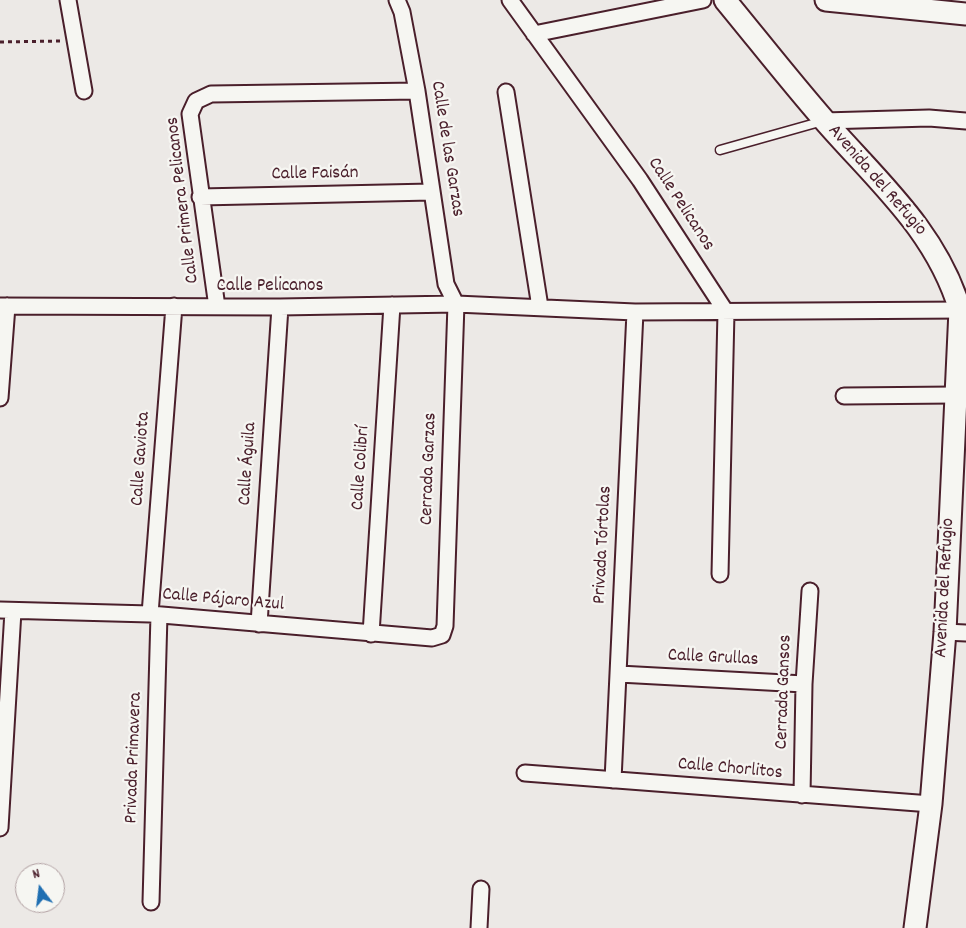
<!DOCTYPE html>
<html>
<head>
<meta charset="utf-8">
<style>
  body { margin:0 }
  #map { position:relative; width:966px; height:928px; overflow:hidden; background:#ece9e6; font-family:Dekko,sans-serif }
  canvas { display:block }
  .north { position:absolute; left:15px; top:863px; width:50px; height:50px; box-sizing:border-box; background:#f6f6f2; border:1px solid #b1a0a2; border-radius:50%; rotate:345deg; font-size:14px; font-weight:700; line-height:20px; text-align:center; color:#4a1f2b }
  .north::after { content:''; display:block; margin:auto; width:18px; height:22px; background:#1f6fb2; clip-path:polygon(50% 0,100% 100%,50% 72%,0 100%) }
</style>
</head>
<body>
<div id="map">
<canvas width="966" height="928"></canvas>
<div class="north">N</div>
</div>
<script>
const ctx = document.querySelector('canvas').getContext('2d');
ctx.lineJoin = 'round';
function trace(path, color, width, dash) { ctx.strokeStyle = color; ctx.lineWidth = width; ctx.lineCap = dash ? 'butt' : 'round'; ctx.setLineDash(dash || []); ctx.stroke(path); }
function write(font, color, halo, rows, align = 'center') {
  ctx.font = font + ' Dekko,sans-serif'; ctx.lineWidth = 4.5; ctx.setLineDash([]); ctx.textBaseline = 'middle'; ctx.strokeStyle = halo; ctx.fillStyle = color; for (const [text, x, y, turn = 0] of rows) {
    ctx.save(); ctx.translate(x, y); ctx.rotate((+turn || 0) * Math.PI / 180); ctx.textAlign = isNaN(turn) ? turn : align; if (halo) ctx.strokeText(text, 0, 0); ctx.fillText(text, 0, 0); ctx.restore();
  }
}
const lane = new Path2D(`
  M720 150 823 121`);
const street = new Path2D(`
  M68 0 84 91
  M510 0 640 180 726 312 720 574
  M534 34 703 0
  M506 92 540 307
  M824 121 929 118 966 121
  M200 197 431 192
  M0 306 280 307 456 304 635 312 966 310
  M217 307 190 114 196 101 211 94 417 91
  M844 396 955 395
  M0 398 7 306
  M0 610 150 614 432 638 442 635 445 626 456 304 446 284 417 91 402 12 397 0
  M150 614 174 306
  M259 624 280 307
  M945 632 966 633
  M371 634 392 305
  M619 674 804 684
  M525 773 931 804
  M613 780 635 312
  M802 795 804 684 810 591
  M0 828 13 611
  M151 902 159 615
  M479 928 481 889`);
const secondary = new Path2D(`
  M725 0C758 40 790 81 824 120 877 181 936 230 960 310L945 632 931 804 915 928
  M826 0 966 14`);
trace(lane, '#4a1f2b', 11);
trace(street, '#4a1f2b', 19);
trace(secondary, '#4a1f2b', 25);
trace(new Path2D(`
  M0 42 60 41`), '#4a1f2b', 3, [4, 4]);
trace(lane, '#f6f6f2', 8);
trace(street, '#f6f6f2', 15);
trace(secondary, '#f6f6f2', 21);
write('19px', '#4a1f2b', '#f6f6f2', [
  ["Calle de las Garzas",446,149,81],
  ["Calle Faisán",315,175,-1],
  ["Avenida del Refugio",876,181,49],
  ["Calle Primera Pelicanos",184,200,-97],
  ["Calle Pelicanos",680,205,57],
  ["Calle Pelicanos",270,287],
  ["Calle Gaviota",142,459,-86],
  ["Calle Águila",249,464,-86],
  ["Calle Colibrí",362,468,-86],
  ["Cerrada Garzas",430,469,-88],
  ["Privada Tórtolas",604,545,-87],
  ["Avenida del Refugio",946,588,-87],
  ["Calle Pájaro Azul",223,601,5],
  ["Calle Grullas",713,659,3],
  ["Cerrada Gansos",785,692,-88],
  ["Privada Primavera",135,758,-88],
  ["Calle Chorlitos",730,770,5]
]);
</script>
</body>
</html>
